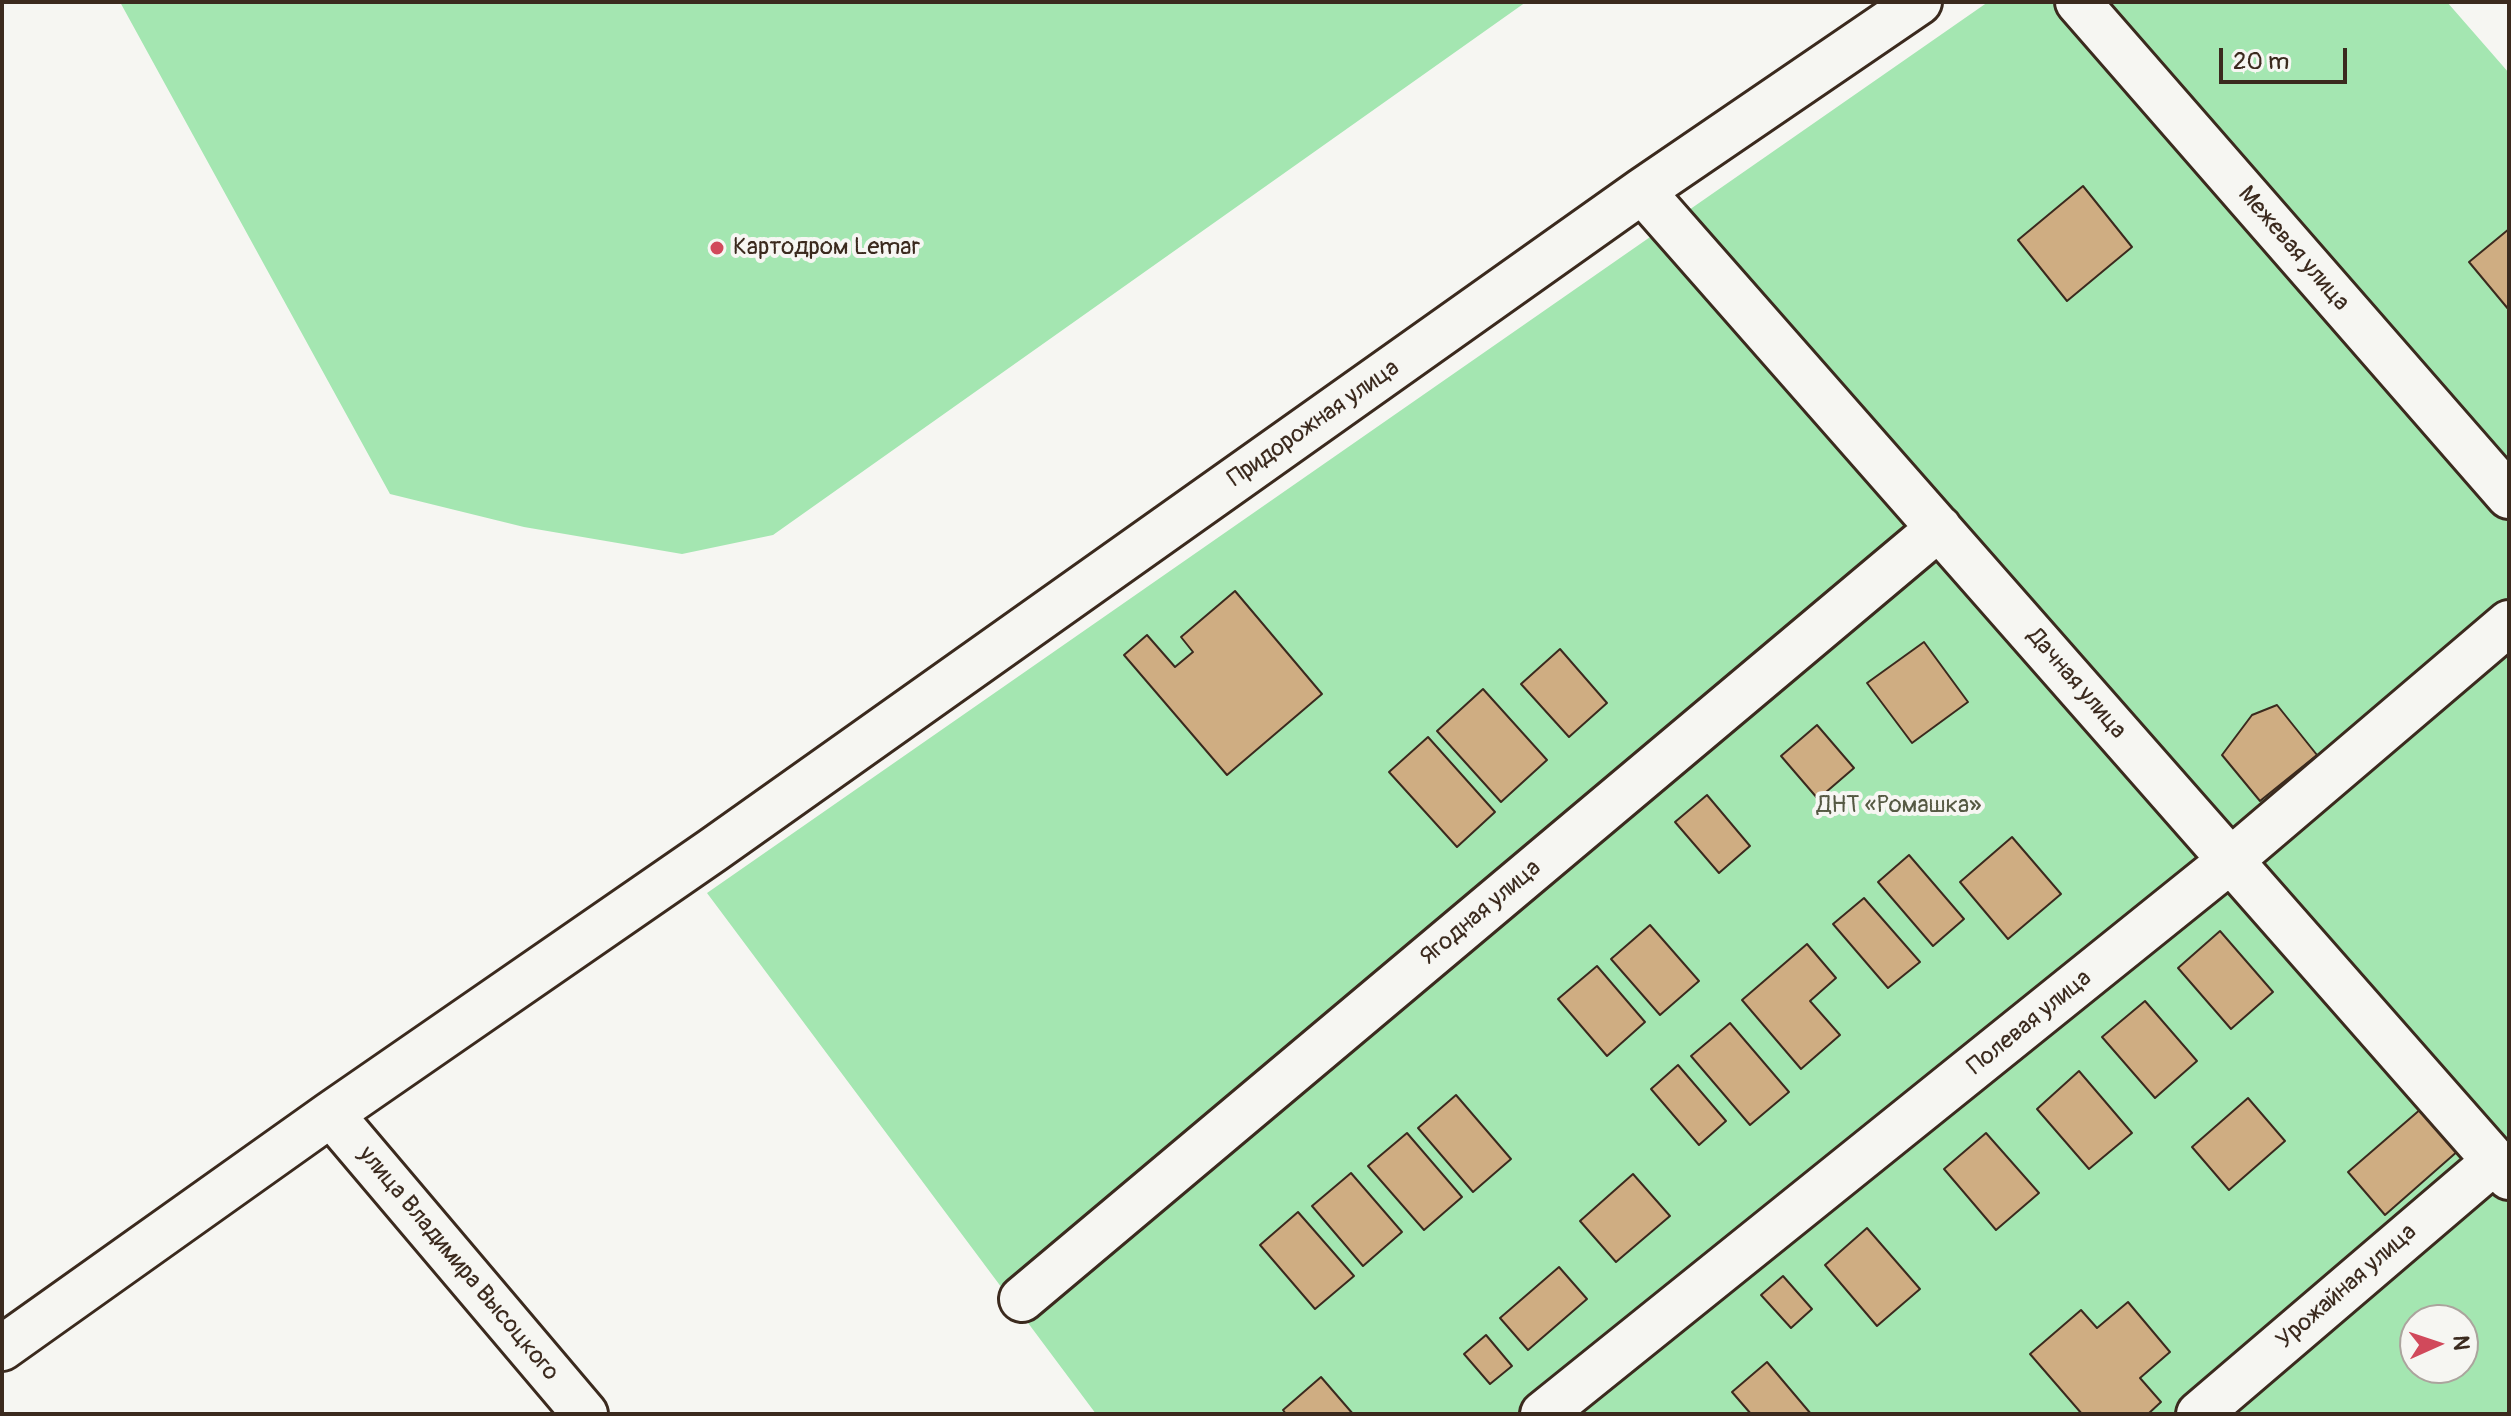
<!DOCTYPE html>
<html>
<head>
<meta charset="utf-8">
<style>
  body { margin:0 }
  #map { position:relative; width:2511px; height:1416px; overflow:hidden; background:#f6f6f2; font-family:Pangolin,sans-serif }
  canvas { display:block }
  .frame { position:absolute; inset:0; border:4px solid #3b2a1e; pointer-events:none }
  .north { position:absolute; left:2399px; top:1304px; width:80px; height:80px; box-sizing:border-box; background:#f6f6f2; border:2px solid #aba49d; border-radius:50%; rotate:87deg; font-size:22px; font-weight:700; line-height:32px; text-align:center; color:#3b2a1e }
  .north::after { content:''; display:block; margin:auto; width:28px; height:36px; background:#d1495b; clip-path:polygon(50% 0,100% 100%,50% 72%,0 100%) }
  .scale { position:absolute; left:2219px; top:48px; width:128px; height:36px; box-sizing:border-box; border:4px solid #3b2a1e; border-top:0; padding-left:10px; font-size:24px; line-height:28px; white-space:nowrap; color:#3b2a1e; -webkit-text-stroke:6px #f6f6f2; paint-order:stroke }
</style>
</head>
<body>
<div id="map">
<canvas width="2511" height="1416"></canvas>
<div class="frame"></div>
<div class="north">N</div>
<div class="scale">20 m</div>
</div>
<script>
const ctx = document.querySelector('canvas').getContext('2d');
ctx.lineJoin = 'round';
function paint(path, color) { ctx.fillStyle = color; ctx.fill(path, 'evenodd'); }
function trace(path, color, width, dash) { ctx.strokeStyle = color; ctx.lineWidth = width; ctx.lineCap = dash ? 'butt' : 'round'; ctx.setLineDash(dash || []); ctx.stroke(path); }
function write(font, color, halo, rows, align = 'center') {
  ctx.font = font + ' Pangolin,sans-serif'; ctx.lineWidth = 8; ctx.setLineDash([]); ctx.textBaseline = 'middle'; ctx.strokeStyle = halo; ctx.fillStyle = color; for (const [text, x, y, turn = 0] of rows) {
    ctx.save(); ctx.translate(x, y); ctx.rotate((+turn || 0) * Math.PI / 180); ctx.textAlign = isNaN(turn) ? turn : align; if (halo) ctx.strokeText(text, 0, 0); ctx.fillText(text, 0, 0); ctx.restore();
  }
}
paint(new Path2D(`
  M120 2H1526L773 535 682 554 524 527 390 494Z
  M1988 2H2447L2509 73V1414H1096L707 893ZM2415 1320H2463V1368H2415Z`), '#a4e6b1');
const building = new Path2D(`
  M2083 186 2132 247 2067 301 2018 240Z
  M2509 229V310L2469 262Z
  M1235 591 1322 694 1227 775 1124 655 1147 635 1175 667 1193 652 1181 637Z
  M1924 642 1968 702 1912 743 1867 683Z
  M1560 649 1607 703 1569 737 1521 684Z
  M1483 689 1547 760 1501 802 1437 731Z
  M2277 705 2317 755 2260 801 2222 755 2252 715Z
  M1817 725 1854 768 1818 799 1781 756Z
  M1428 737 1495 812 1457 847 1389 772Z
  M1707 795 1750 846 1719 873 1675 822Z
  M2012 837 2061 894 2008 939 1960 882Z
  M1909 855 1964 919 1933 946 1878 882Z
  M1864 898 1920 962 1888 988 1833 924Z
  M1650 925 1699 981 1660 1015 1611 959Z
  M2220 931 2273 992 2231 1029 2178 968Z
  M1807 944 1836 978 1810 1001 1840 1035 1801 1069 1742 1000Z
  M1597 966 1645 1022 1607 1056 1558 999Z
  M2145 1001 2197 1061 2155 1098 2102 1037Z
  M1730 1023 1789 1092 1750 1125 1691 1056Z
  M1678 1065 1726 1121 1699 1145 1651 1089Z
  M2079 1071 2132 1133 2089 1169 2037 1109Z
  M1456 1095 1511 1159 1473 1192 1418 1128Z
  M2248 1098 2285 1141 2229 1190 2192 1147Z
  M2422 1108 2459 1150 2385 1215 2348 1172Z
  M1407 1133 1462 1197 1424 1230 1368 1166Z
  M1986 1133 2039 1193 1996 1230 1944 1169Z
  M1351 1173 1402 1232 1363 1266 1312 1206Z
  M1633 1174 1670 1216 1616 1262 1580 1221Z
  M1298 1212 1354 1276 1315 1309 1260 1245Z
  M1867 1228 1920 1289 1877 1326 1825 1265Z
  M1559 1267 1587 1299 1528 1350 1500 1318Z
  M1783 1276 1812 1309 1791 1328 1761 1295Z
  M2128 1302 2170 1352 2140 1378 2161 1402 2148 1414H2082L2030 1354 2081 1310 2097 1328Z
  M1486 1335 1512 1366 1490 1384 1464 1354Z
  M1767 1362 1811 1414H1751L1732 1392Z
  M1321 1377 1353 1414H1286L1283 1410Z`);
paint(building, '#cfad82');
trace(building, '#3b2a1e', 2);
const minor = new Path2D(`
  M2078 2 2509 496
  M1642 191 2509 1177
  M331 1114 585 1414
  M1022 1299 1939 528
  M2 1348 331 1114 713 850 1642 191 1919 2
  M1543 1414 2231 860 2509 623
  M2199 1414 2495 1161`);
trace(minor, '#3b2a1e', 50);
trace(minor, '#f6f6f2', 44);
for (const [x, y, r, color] of [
  [717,248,8,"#d1495b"]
]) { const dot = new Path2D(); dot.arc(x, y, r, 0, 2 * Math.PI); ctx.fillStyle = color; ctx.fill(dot); trace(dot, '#f6f6f2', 3); }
write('24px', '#3b2a1e', '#f6f6f2', [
  ["Картодром Lemar",733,248]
], 'left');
write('24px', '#3b2a1e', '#f6f6f2', [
  ["Межевая улица",2293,249,49],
  ["Придорожная улица",1314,424,-35],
  ["Дачная улица",2076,684,49],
  ["Ягодная улица",1481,913,-40],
  ["Полевая улица",2030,1023,-39],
  ["улица Владимира Высоцкого",458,1264,50],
  ["Урожайная улица",2347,1287,-41]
]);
write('24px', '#555943', '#f6f6f2', [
  ["ДНТ «Ромашка»",1899,806]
]);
</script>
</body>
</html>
